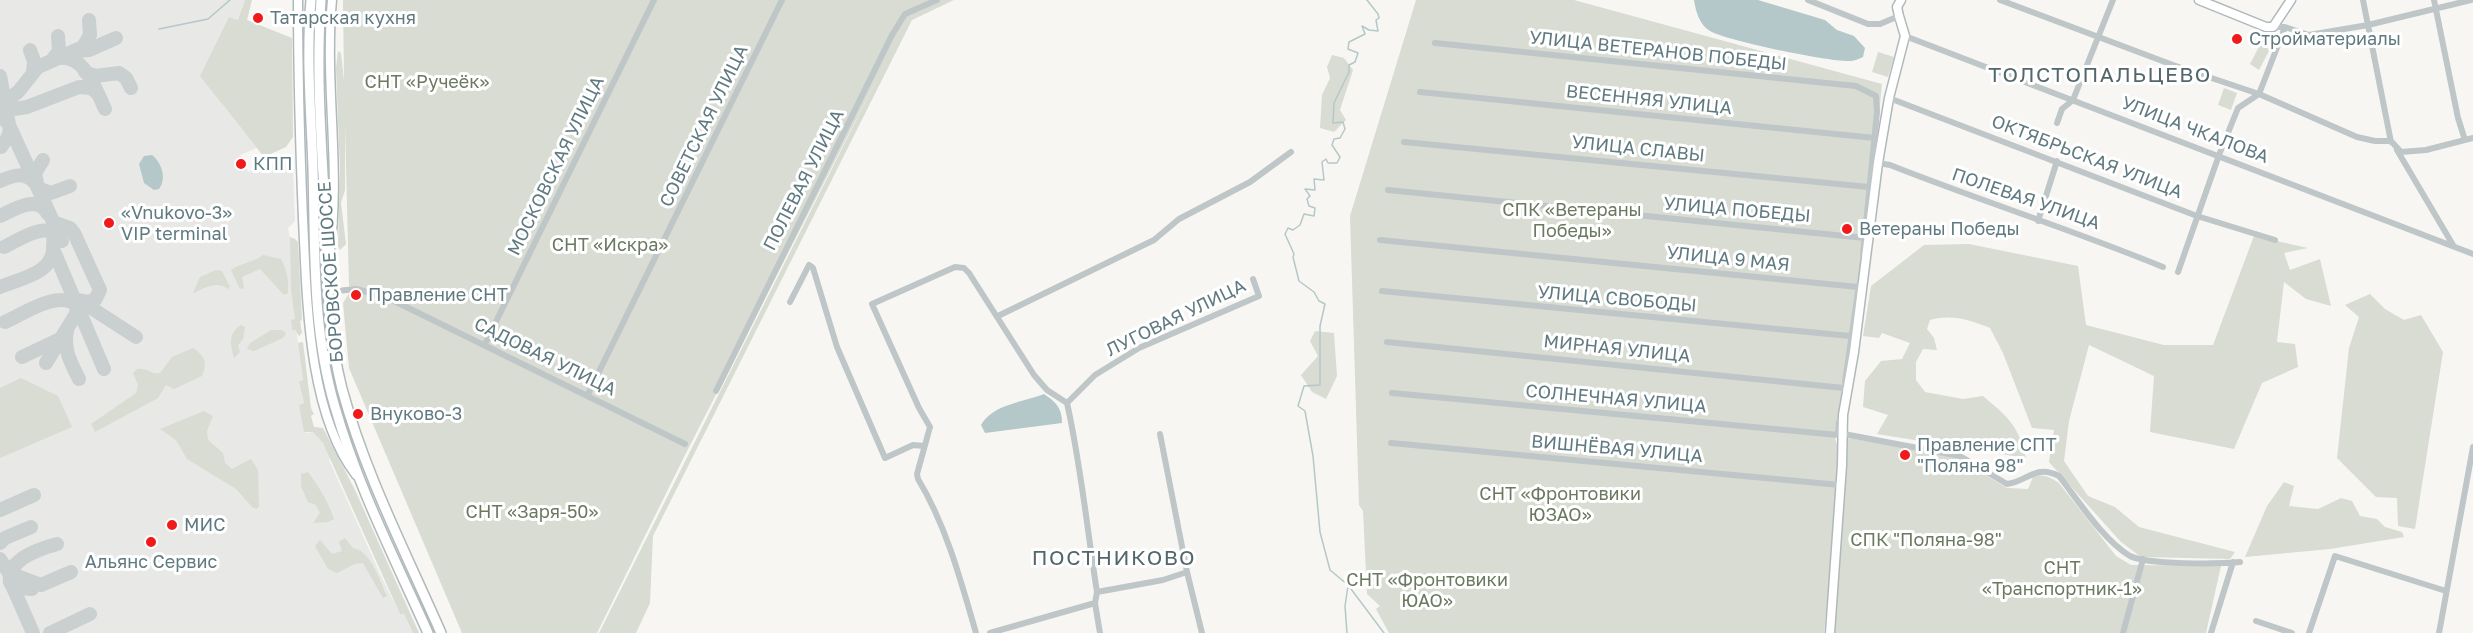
<!DOCTYPE html>
<html>
<head>
<meta charset="utf-8">
<style>
  body { margin:0 }
  canvas { display:block; background:#f7f6f3 }
</style>
</head>
<body>
<canvas width="2473" height="633"></canvas>
<script>
const ctx = document.querySelector('canvas').getContext('2d');
ctx.lineJoin = 'round';
function paint(path, color) { ctx.fillStyle = color; ctx.fill(path, 'evenodd'); }
function trace(path, color, width, dash) { ctx.strokeStyle = color; ctx.lineWidth = width; ctx.lineCap = dash ? 'butt' : 'round'; ctx.setLineDash(dash || []); ctx.stroke(path); }
function write(font, color, halo, rows, align = 'center') {
  ctx.font = font + ' "Golos Text",sans-serif'; ctx.lineWidth = 6; ctx.setLineDash([]); ctx.textBaseline = 'middle'; ctx.strokeStyle = halo; ctx.fillStyle = color; for (const [text, x, y, turn = 0] of rows) {
    ctx.save(); ctx.translate(x, y); ctx.rotate((+turn || 0) * Math.PI / 180); ctx.textAlign = isNaN(turn) ? turn : align; if (halo) ctx.strokeText(text, 0, 0); ctx.fillText(text, 0, 0); ctx.restore();
  }
}
paint(new Path2D(`
  M0 0H245L238 20 229 17 221 103 257 148 240 155 248 172 278 162 287 164 293 171 295 221 288 228 291 243 295 320 291 321 292 330 295 329 297 335 303 381 299 382 304 403 299 405 306 433 313 432 323 443 331 457 329 460 381 576 400 614H404L413 633H0Z`), '#e8e8e7');
paint(new Path2D(`
  M245 0H252L247 20 292 38 293 137 286 147 264 157 200 76 229 17 238 20Z
  M343 0H954L912 20 653 536 650 603 636 633H599L888 57 682 461 597 633H462L349 368 343 303 353 287 349 286 345 123V190L341 203 346 244 340 250 338 246 340 170 336 68 338 51 341 53 344 81Z
  M1416 0H1574L1882 84 1868 222 1835 437 1841 462 1824 633H1389L1376 609 1380 606 1367 594 1363 511 1359 505 1350 216Z
  M2260 45 2268 48 2269 51 2259 70 2250 64Z
  M1878 52 1894 57 1888 77 1872 72Z
  M1332 55 1344 58 1353 70 1340 110 1346 120 1334 132 1320 128 1322 95 1330 78 1327 67Z
  M2224 88 2237 93 2231 110 2218 105Z
  M2254 236 2308 248 2284 253 2290 270 2320 259 2331 306 2306 299 2284 282 2277 342 2295 344 2298 367 2262 383 2234 449 2150 432 2154 376 2089 345 2069 421 2064 461 2088 496 2115 507 2139 527 2235 552 2230 559 2141 557 2121 542 2049 462 2054 430 2032 428 2003 353 1990 328C1969 320 1953 314 1930 320L1927 329 1934 338 1937 350 1923 349 1916 362V380L1925 392 1963 399 1983 396C2009 418 2018 425 2026 458L1877 434 1888 415 1863 407 1865 381 1881 361 1902 359 1910 343 1882 333 1879 338 1863 336 1871 286 1924 245 1969 244 2078 266 2086 325 2164 345H2213Z
  M290 237 295 239 298 242 302 320 300 321 302 333 299 336 295 330H292L291 320 295 319 291 290Z
  M263 255 281 259C287 271 289 280 288 293L284 295 260 269 242 277 244 288 240 289 231 270C241 263 252 263 263 255Z
  M216 270 222 271 230 287 228 289C217 280 205 288 193 293L200 277Z
  M2370 294 2385 309 2404 320 2421 315 2443 352 2415 529 2398 526 2397 498 2376 497 2337 458 2349 348 2359 317 2345 305Z
  M241 325 245 327 243 339 238 345 240 352 234 358C231 345 227 334 241 325Z
  M271 330H282L286 333 283 338 254 351 247 349 250 343Z
  M1315 331 1334 333 1337 376 1326 399 1312 392 1301 375 1318 356 1310 341Z
  M303 342 311 408 314 414 311 416 314 427 323 428 355 490 419 633H413L404 614H400L323 443 313 432H304L299 405 304 403 299 382 303 380 298 343Z
  M193 348C205 356 208 363 202 376L174 389 166 385 158 398 95 432 91 424 136 393 138 385 133 373 137 369C146 367 152 375 160 373L172 357Z
  M21 378 58 396 72 427 0 458V388Z
  M204 411 213 416 207 431 208 440 223 453 225 463 232 469 251 459 258 470 259 506 257 509 253 508 236 489 187 459 176 440 160 429Z
  M1849 438 1954 456 2007 488 2028 489 2033 477C2043 473 2050 477 2059 483L2116 556 2131 565 2221 566 2206 633H1833L1846 442Z
  M308 472C319 487 328 501 334 519L328 522 313 523 320 513 316 505 308 502 301 486V474Z
  M2284 482 2294 486 2289 506 2318 509 2341 498 2352 501 2360 516 2377 519 2385 527 2402 532 2404 537 2330 549 2245 557 2267 506Z
  M345 538 353 548C372 552 379 580 387 596L383 598 363 563 355 564 337 573 328 569 315 546 320 540 332 554 342 551 339 542Z`), '#d8dcd2');
paint(new Path2D(`
  M1694 0H1758L1825 20 1837 30 1854 36 1865 48 1863 57C1859 59 1854 61 1850 61 1830 62 1727 41 1710 31 1699 24 1696 12 1694 0Z
  M152 155C162 163 167 179 159 189L154 190 144 183 139 164 144 156Z
  M1044 394C1056 402 1062 408 1062 423L985 433 981 425C993 404 1024 402 1044 394Z`), '#b5c8c9');
trace(new Path2D(`
  M1367 0 1378 14 1379 18 1376 20 1378 31 1369 30 1362 26 1365 34 1349 42 1348 49 1358 53 1355 62 1349 65V72L1334 103 1333 123 1343 122 1345 129 1340 138 1334 139 1332 145 1340 157 1337 163H1328L1326 159 1322 162 1324 180 1314 179 1315 190 1305 189 1310 196 1307 199 1309 206 1315 208 1314 216 1304 214 1300 225 1293 230 1288 228 1285 234 1294 254 1293 257 1299 281 1314 292 1319 301 1325 304 1320 326V385L1304 386 1298 406 1305 411 1313 456 1320 532 1330 570 1348 585 1384 633
  M159 29 208 19 230 0
  M1347 633 1345 606 1348 586`), '#b5c8c9', 1.5);
trace(new Path2D(`
  M30 50 34 61 33 73
  M77 51 89 50 116 38
  M60 58C85 55 96 90 105 109
  M52 60 59 51 58 36
  M85 72 95 76 119 73 126 78 131 88
  M0 76 10 130 8 137 1 147
  M0 105 18 92 38 67 83 47 90 35 89 20
  M0 111 27 107 79 87 91 88 98 94
  M0 114 9 125 62 241C48 218 21 239 4 247
  M43 160 35 173 38 188 51 193 70 186
  M0 181C14 175 25 171 36 184
  M0 216C15 209 38 194 48 214
  M53 222 70 228 74 233 100 290 95 300 86 302 79 300
  M54 225 53 249 104 369
  M0 287C19 279 53 273 53 249
  M79 300 136 337
  M5 322C25 313 57 290 77 305L76 314 46 363
  M67 331C63 349 71 363 79 379
  M22 357 60 339
  M0 510 34 495
  M0 543 5 538 31 527
  M0 559 9 573 41 585 71 572
  M11 583 33 633
  M32 589 19 588 10 582C7 559 39 549 57 544
  M50 633 90 614`), '#cacfcf', 14);
const secondary = new Path2D(`
  M298 0C298 73 300 146 303 219 307 296 307 411 356 475
  M2199 0 2266 27H2273L2291 0
  M329 257C342 172 324 85 332 0
  M1830 633 1842 465 1843 415 1854 352 1878 163 1889 98 1905 36 1899 16 1897 7 1901 0`);
const primary = new Path2D(`
  M311 0C306 56 311 112 313 168 315 247 312 330 335 407 357 485 395 559 428 633
  M321 0C316 69 321 139 325 209 327 269 327 331 342 389 365 474 406 553 441 633`);
trace(secondary, '#afb9bb', 11);
trace(primary, '#b0b9bb', 12);
trace(new Path2D(`
  M1808 0 1868 24H1880L1899 16
  M2000 0 2173 65 2259 94 2357 137 2375 141H2391L2401 152 2426 150 2473 138
  M2363 0 2391 142
  M2434 0 2458 118 2465 140
  M2273 27H2285L2309 35 2368 25 2471 0
  M1905 36 2473 254
  M1435 43 1856 86 1876 96 1877 112 1863 254
  M1420 92 1875 138
  M1889 98 2197 216 2275 240
  M2057 123 2062 109 2073 100 2113 0
  M1404 142 1869 187
  M2397 150 2453 245
  M1878 163 1890 165C1981 201 2073 230 2163 267
  M1388 190 1865 238
  M2038 221 2057 161
  M1380 240 1858 287
  M2178 272 2219 155 2238 108 2259 94 2285 27
  M1382 291 1850 336
  M328 292 356 289 386 297 685 444
  M790 302 809 265 813 268 837 347 885 458 913 445 924 446
  M998 316 1154 240 1179 219 1250 182 1291 152
  M1387 342 1844 388
  M485 344 654 0
  M1845 382 1859 285
  M716 391 892 35 905 14 937 0
  M1392 393 1838 435 1839 422
  M588 394 782 0
  M1067 403 1095 375 1139 348 1259 296 1253 279
  M1160 434 1187 572 1202 633
  M1844 434 1960 456 2007 484C2029 481 2035 464 2059 476 2078 500 2103 540 2130 556 2147 565 2219 564 2240 562
  M1391 443 1840 485
  M1097 592 1163 580 1187 572
  M2256 621 2292 633
  M976 633C961 581 946 525 918 479L917 474 930 427 919 408 872 304 955 267 964 268 969 273 1034 375 1047 390 1067 403C1081 465 1087 529 1097 592L1095 603 1100 633
  M990 633 1095 603
  M2123 633 2143 559
  M2211 633 2233 562
  M2309 633 2335 556 2446 591
  M2439 633 2473 447`), '#bfc6c8', 6);
trace(secondary, '#fff', 8);
trace(primary, '#fff', 9);
for (const [x, y, r, color] of [
  [258,18,6,"#f01a1b"],
  [2237,39,6,"#f01a1b"],
  [241,164,6,"#f01a1b"],
  [109,223,6,"#f01a1b"],
  [1847,229,6,"#f01a1b"],
  [356,295,6,"#f01a1b"],
  [358,414,6,"#f01a1b"],
  [1905,455,6,"#f01a1b"],
  [172,525,6,"#f01a1b"],
  [151,542,6,"#f01a1b"]
]) { const dot = new Path2D(); dot.arc(x, y, r, 0, 2 * Math.PI); ctx.fillStyle = color; ctx.fill(dot); trace(dot, '#fff', 2); }
write('18px', '#607a81', '#fff', [
  ["Татарская кухня",270,18],
  ["Стройматериалы",2249,39],
  ["КПП",253,164],
  ["«Vnukovo-3»",121,213],
  ["VIP terminal",121,234],
  ["Ветераны Победы",1859,229],
  ["Правление СНТ",368,295],
  ["Внуково-3",370,414],
  ["Правление СПТ",1917,445],
  ["\"Поляна 98\"",1917,466],
  ["МИС",184,525],
  ["Альянс Сервис",151,562,"center"]
], 'left');
write('18px', '#607a81', '#fff', [
  ["УЛИЦА ВЕТЕРАНОВ ПОБЕДЫ",1658,51,6],
  ["ВЕСЕННЯЯ УЛИЦА",1649,100,6],
  ["СОВЕТСКАЯ УЛИЦА",704,126,-64],
  ["УЛИЦА ЧКАЛОВА",2195,130,21],
  ["УЛИЦА СЛАВЫ",1638,149,6],
  ["ОКТЯБРЬСКАЯ УЛИЦА",2087,157,21],
  ["МОСКОВСКАЯ УЛИЦА",556,166,-64],
  ["ПОЛЕВАЯ УЛИЦА",804,180,-63],
  ["ПОЛЕВАЯ УЛИЦА",2026,199,19],
  ["УЛИЦА ПОБЕДЫ",1737,210,5],
  ["УЛИЦА 9 МАЯ",1728,259,6],
  ["БОРОВСКОЕ ШОССЕ",331,272,-94],
  ["УЛИЦА СВОБОДЫ",1617,299,5],
  ["ЛУГОВАЯ УЛИЦА",1176,318,-26],
  ["МИРНАЯ УЛИЦА",1617,349,6],
  ["САДОВАЯ УЛИЦА",545,357,26],
  ["СОЛНЕЧНАЯ УЛИЦА",1616,399,5],
  ["ВИШНЁВАЯ УЛИЦА",1617,449,5]
]);
write('18px', '#6a795f', '#fff', [
  ["СНТ «Ручеёк»",427,82],
  ["СПК «Ветераны",1572,210],
  ["Победы»",1572,231],
  ["СНТ «Искра»",610,245],
  ["СНТ «Фронтовики",1560,494],
  ["ЮЗАО»",1560,515],
  ["СНТ «Заря-50»",532,512],
  ["СПК \"Поляна-98\"",1926,540],
  ["СНТ",2062,568],
  ["«Транспортник-1»",2062,589],
  ["СНТ «Фронтовики",1427,580],
  ["ЮАО»",1427,601]
]);
ctx.letterSpacing = '1.5px';
write('21px', '#52666b', '#fff', [
  ["ТОЛСТОПАЛЬЦЕВО",2100,75],
  ["ПОСТНИКОВО",1114,558]
]);
ctx.letterSpacing = '0px';
</script>
</body>
</html>
